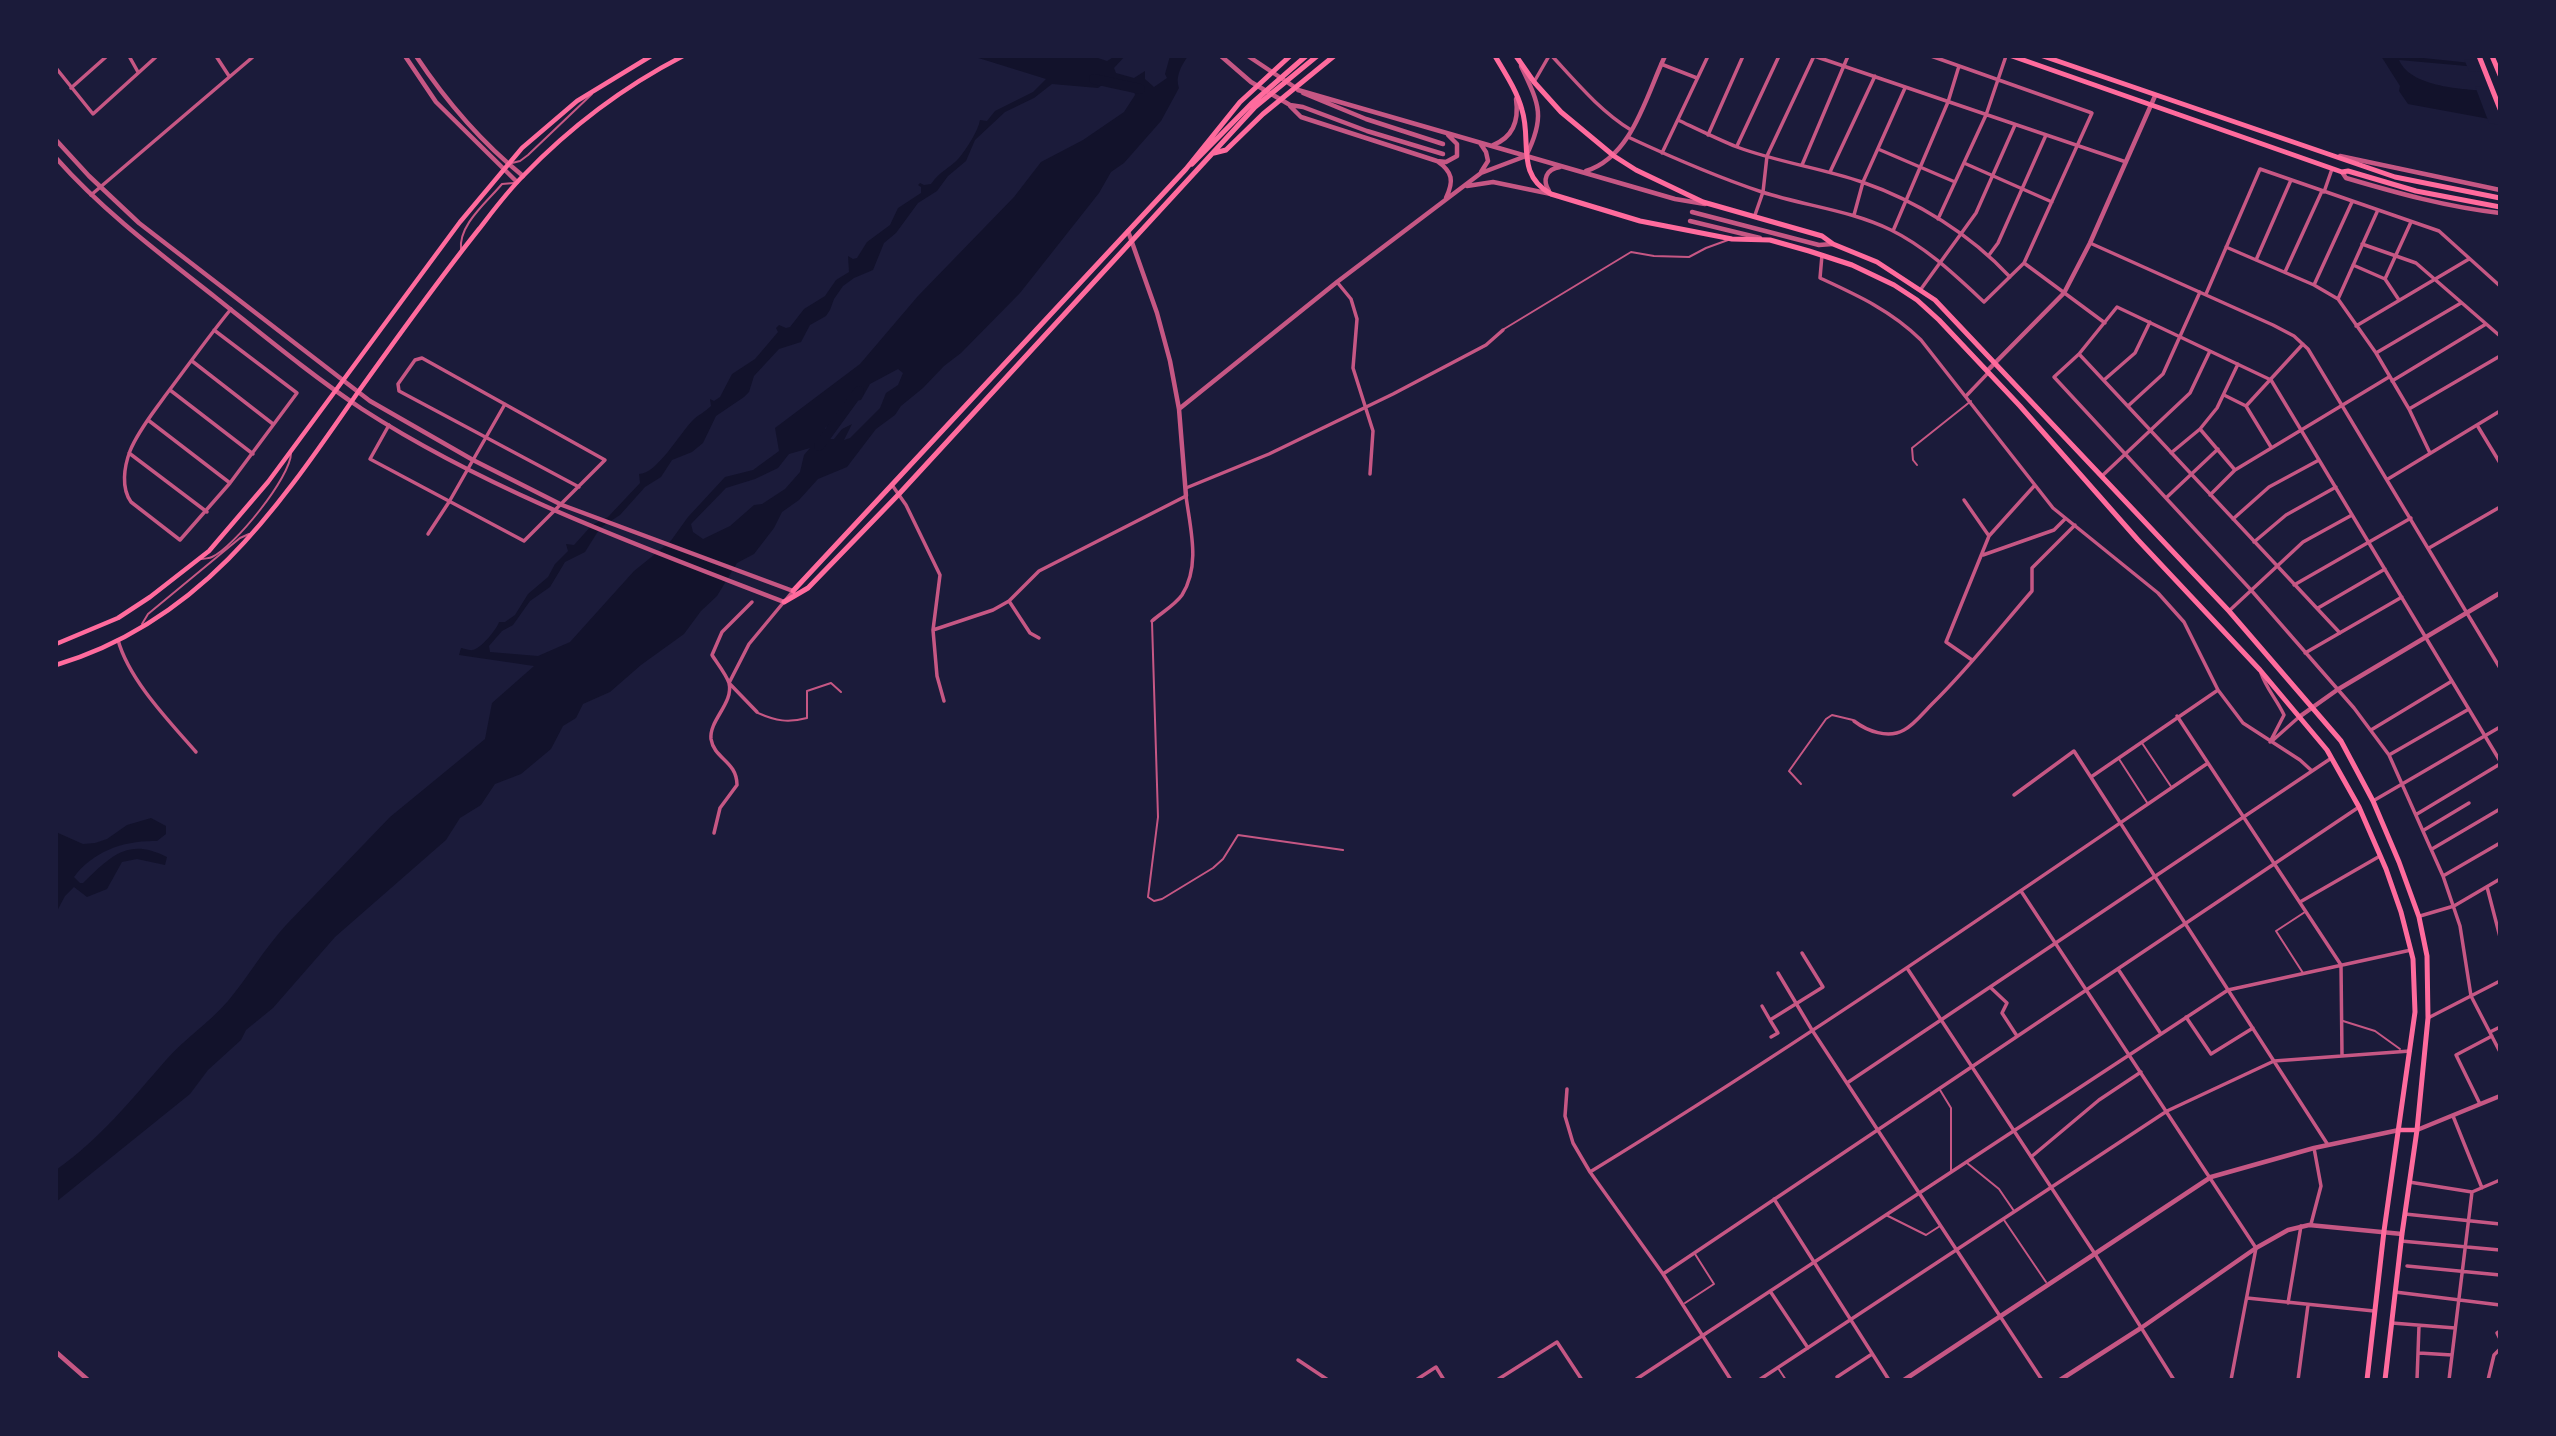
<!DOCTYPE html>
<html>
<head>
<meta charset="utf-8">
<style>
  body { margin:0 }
  #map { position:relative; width:2556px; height:1436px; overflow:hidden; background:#1b1b3a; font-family:"Roboto Condensed",sans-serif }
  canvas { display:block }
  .frame { position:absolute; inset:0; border:58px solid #1b1b3a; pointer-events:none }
</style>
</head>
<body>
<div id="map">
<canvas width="2556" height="1436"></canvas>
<div class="frame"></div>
</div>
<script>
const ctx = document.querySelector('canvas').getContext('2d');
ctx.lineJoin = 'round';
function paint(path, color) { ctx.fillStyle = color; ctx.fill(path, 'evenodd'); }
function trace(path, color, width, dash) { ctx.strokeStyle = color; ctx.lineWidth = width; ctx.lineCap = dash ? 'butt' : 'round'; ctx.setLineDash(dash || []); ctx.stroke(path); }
paint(new Path2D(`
  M972 56H1092L1107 61 1115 56H1125L1114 68 1116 73 1134 78 1145 71V79L1154 87 1167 78 1165 74 1170 56H1188C1181 66 1175 77 1179 88L1161 121 1124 163 1111 172 1099 193 1020 293 961 353 944 366 923 388 901 406 895 415 876 429 847 467 818 479 799 500 782 512 774 528 754 554 737 563 717 596 701 611 684 634 641 665 610 692 583 704 576 718 563 726 551 749 521 774 495 784 481 805 460 818 446 840 335 937 273 1008 246 1030 241 1040 208 1070 190 1094 56 1202V1170C100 1139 131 1100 166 1060 184 1039 208 1024 228 1001 248 977 264 949 286 925L390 817 485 739 492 703 534 666 459 655 461 648C462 648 471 651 472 650 480 650 497 629 499 622H505L515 615 528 594 548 577 555 564 568 551 566 544 574 545 592 525 608 517 640 483 639 474C657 474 680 433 693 420 698 415 705 412 711 406L710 399 714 401 720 397 732 374 755 359 778 332 776 328 779 325 786 328 790 327 804 309 825 296 836 280 849 272 848 256 853 259 857 258 867 242 890 225 898 208 921 193V187L918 185 920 183 924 185 931 184C941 170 949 169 959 158 967 148 978 131 980 120L987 121 995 111 1033 92 1046 79ZM1112 78 1134 90 1135 95 1124 112 1083 140 1041 162 1014 197 918 296 860 364 775 428 779 451 753 470 725 477 688 517 670 542 634 571 570 642 538 656 490 652 489 646 502 631 513 625 530 601 550 587 565 562 585 552 600 528 620 515 645 487 661 477 672 460 692 452 703 443 716 416 744 397 749 392 754 376 779 349 801 342 810 325 826 316 830 310 834 299 843 286 854 278 873 270 884 243 896 233 918 203 937 191 948 176 966 161 975 140 1005 112 1034 98 1052 84 1098 88ZM898 369 903 373 898 385 886 393 880 408 850 438 844 440 852 424 842 429 834 439H826L825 428 833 422 847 402 861 400 870 384ZM810 448 804 455 800 472 785 489 762 504 754 505 730 526 703 539 693 532 691 524 726 488 755 479 778 468 789 454Z
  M2381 56H2404L2500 66V69L2399 60C2412 90 2471 89 2500 92V121L2408 104 2399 91 2400 86Z
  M151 818 166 826V834L157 841C125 840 93 851 74 877L80 883H83C111 856 128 837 167 857L165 865 137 859 122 862 107 889 87 897 74 887 65 896 56 913V832L83 844 95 843 107 839 127 825Z`), '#12122b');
paint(new Path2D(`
  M2464 59 2500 62V73L2469 71Z
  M2475 86 2500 89V125L2489 123Z`), '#1b1b3a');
trace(new Path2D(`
  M1094 79 1140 89
  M819 446 859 391`), '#12122b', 10);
trace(new Path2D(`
  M512 163 520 161 528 155 592 94
  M461 250C458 225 487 202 502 184L514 183
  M1504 329 1631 252 1654 256 1689 257 1706 248 1728 240
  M1917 465 1913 460 1912 448 1971 401
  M201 559C203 559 210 558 212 557 234 547 291 477 291 453
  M1152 622 1158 817 1148 897 1154 901 1162 899 1213 868 1223 859 1238 835 1343 850
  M142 624 148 614 240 538 249 534
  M758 713C776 721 788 723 807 718V691L831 683 841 692
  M2142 743 2172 788
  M2119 759 2148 804
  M1801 784 1789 771 1826 719 1832 715 1853 720
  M2303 973 2276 931 2305 912
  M2343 1021 2375 1031 2400 1049
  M1940 1090 1951 1108V1172
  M1967 1163 1999 1189 2014 1211
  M1886 1215 1926 1235 1940 1226
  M2004 1220 2046 1282
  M1685 1303 1714 1284 1695 1254
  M1778 1368 1786 1380`), '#c65784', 2);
trace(new Path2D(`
  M129 56 138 72
  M216 56 229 76
  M1552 56C1576 82 1600 111 1631 130
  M1814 56 2126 162
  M1661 64 1697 78
  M56 68 93 114 157 56
  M1534 82 1549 56
  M71 88 107 56
  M1678 120C1697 129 1717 139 1737 147 1777 162 1821 168 1862 182 1917 201 1970 234 2010 277
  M1708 135 1743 56
  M1628 137C1671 157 1717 177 1762 192 1805 206 1850 210 1891 230 1926 247 1956 276 1984 302L2024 263 2092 113 1931 56
  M1737 146 1779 56
  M1878 149 1955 182
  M1662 153 1708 56
  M1964 163 2052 202
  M1802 165 1848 56
  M1830 172 1875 76
  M2324 192 2332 169
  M91 195 254 56
  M1755 215 1763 192 1767 156 1814 56
  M1854 215 1863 182 1905 88
  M1938 219 1986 115 2006 56
  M1893 231 1948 102 1959 66
  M2090 243 2273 325 2294 336 2308 349 2500 668
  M2362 244 2416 263 2500 336
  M2226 247 2314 285 2338 299 2376 353 2409 409 2430 453
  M1822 255 1820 278C1857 295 1892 311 1921 340L2053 508 2158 593 2184 622 2218 690 2243 723 2300 760 2312 771
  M1989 255 1998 243 2046 135
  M2256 260 2291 180
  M2024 263 2105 323
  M2353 265 2385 279 2399 300
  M2285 272 2322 191
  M2385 279 2411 222
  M1337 282 1351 299 1357 319 1353 368 1373 431 1370 474
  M2314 285 2352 202
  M1921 289 1976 213 2015 125
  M2206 294 2260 169 2439 231 2500 286
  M2338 299 2377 212
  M2356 326 2469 259
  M214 330 297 393 230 483 180 540 131 502C121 488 124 467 130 451 138 431 153 413 165 396 187 367 208 337 231 309
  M2376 353 2461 303
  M2079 354 2340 633
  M192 361 273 424
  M2104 380 2135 353 2150 322
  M2392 381 2486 324
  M170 390 253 454
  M1967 395 1988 373
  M2224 395 2246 406 2271 447
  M2128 406 2163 374 2200 292
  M2246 406 2303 344
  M2409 409 2500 356
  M148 420 230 483
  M389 425 370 459 524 541 605 460 422 358 415 360 398 384 399 391 579 487
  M2477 425 2500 463
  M2200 429 2235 470
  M129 453 207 512
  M2171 453 2200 429 2217 408 2238 364
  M2103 475 2190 393 2210 351
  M2388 479 2500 411
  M892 485 906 505 940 575 933 630 937 676 944 701
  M1186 488 1269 454 1393 394 1486 345 1503 330
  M2210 495 2235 470 2389 377
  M2166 498 2218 449
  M1964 500 1989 536
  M2233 519 2269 487 2319 460
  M428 534 449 502 505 404
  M2254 542 2286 515 2336 487
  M2429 548 2500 507
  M1983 555 2054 530 2065 519
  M2294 585 2411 518
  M1009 601 1030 633 1039 638
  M2318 608 2385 569
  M2229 611 2303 542 2352 515
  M933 630 993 610 1009 601 1039 571 1186 496C1190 528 1201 565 1182 595 1175 605 1161 613 1152 621
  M118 640C129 680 169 721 196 752
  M2305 653 2402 597
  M1972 660 1946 642 1989 536 2035 485
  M2261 673C2266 688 2277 700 2284 715L2270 742
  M757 712 729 683 749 644 793 591
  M2177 716 2341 965 2342 1056
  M1854 721C1867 731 1888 739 1904 730 1914 725 1924 712 1932 704 1968 669 1999 629 2032 591V568L2075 525
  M2371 730 2452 681
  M2272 741 2299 717
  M2389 755 2469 709
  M2500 761 2271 380 2117 307 2079 354 2054 377 2251 590 2354 708 2389 755 2443 876 2460 926 2471 996 2500 1052
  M2091 777 2218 690
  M2014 795 2074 751 2328 1145
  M2373 801 2500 727
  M2417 814 2500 764
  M2424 830 2469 803
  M714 833 720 808 737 785C737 761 714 759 711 739 709 720 734 703 729 683 726 674 717 663 712 655L722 632 752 602
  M2432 849 2500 809
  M2443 876 2500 843
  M2487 887 2500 937
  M2021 891 2256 1248 2231 1380
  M2300 902 2380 856
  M2420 916 2454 906 2500 879
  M1907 968 2095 1254 2174 1380
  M2118 969 2161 1034
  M1778 973 1812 1030 2042 1380
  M1990 987 2007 1003 2002 1013 2017 1036
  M1762 1006 1770 1020
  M2186 1017 2211 1054 2253 1028
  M2428 1018 2500 981
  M2490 1032 2500 1027
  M1771 1037 1778 1033 1770 1020 1823 987 1802 953
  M1847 1083 2330 759
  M1567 1089 1565 1116 1573 1143 1590 1172 1663 1274 1731 1380
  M2480 1104 2456 1055 2492 1036
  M2453 1116 2482 1188
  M2031 1157 2099 1100 2141 1072
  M1590 1172C1801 1043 2004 902 2208 763
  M2409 1182 2472 1192 2500 1180
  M1774 1199 1889 1380
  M2405 1214 2500 1224
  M2311 1224 2321 1186 2314 1148
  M2401 1241 2500 1250
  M2407 1266 2500 1275
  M1663 1274 2359 807
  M1770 1291 1808 1348
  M2395 1292 2500 1305
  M2247 1298 2374 1311
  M2288 1303 2301 1226
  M2392 1323 2455 1328
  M2500 1331 2497 1333 2500 1339
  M2419 1353 2452 1355
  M1298 1360 1328 1380
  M1837 1377 1872 1354
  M1416 1380 1436 1367 1444 1380
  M1497 1380 1557 1342 1582 1380
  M1635 1380 2228 990 2411 950
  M1759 1380 2167 1111 2274 1061 2410 1051
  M2298 1380 2308 1305
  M2417 1380 2419 1326
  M2449 1380 2472 1192
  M2488 1380 2494 1355 2500 1349`), '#c65784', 3.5);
trace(new Path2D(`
  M405 56 436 102 517 182
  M416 56C446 101 481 142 523 176
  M1221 56 1251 82 1290 105 1303 107 1367 131 1443 154
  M1248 56 1296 88
  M1298 90 1675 199 1705 204
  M1303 93 1366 119 1443 144
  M1290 106 1301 117 1437 161 1446 162 1457 156V144L1448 135
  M56 140 89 176 139 223 370 401 473 460 562 505 793 591
  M1480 143 1486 152 1488 161 1481 172
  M1493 145C1514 137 1519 120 1516 99
  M2340 156 2500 190
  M56 158C103 211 159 253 215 297 263 335 311 375 362 409 492 493 640 546 784 602
  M1437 161C1453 172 1454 181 1446 198
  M1586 171C1632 157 1646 96 1665 56
  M2342 172 2346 178C2397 193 2447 207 2500 213
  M1467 186 1493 182 1551 194
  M1549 191C1542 180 1546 169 1560 167
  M1692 212 1819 245 1832 244
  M1690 221 1760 238
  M1128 231 1157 313 1170 361 1179 409 1186 496
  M1989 369 2064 293 2090 243 2155 96
  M1179 409 1337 282 1481 173 1526 156C1546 116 1539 104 1521 66
  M2299 717 2337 690 2500 593
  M2417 1130 2500 1096
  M56 1352 88 1380
  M1904 1380 2211 1177 2314 1148 2399 1130
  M2060 1380 2141 1328 2256 1248 2288 1230 2309 1225 2402 1234`), '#c65784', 4.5);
trace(new Path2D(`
  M56 644 118 618 150 597 209 551 268 482 460 222 522 148 577 101 651 56
  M56 665C200 622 275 512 356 395 396 339 436 283 479 229 493 211 507 192 523 176 570 127 623 87 683 56
  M2399 1130H2417`), '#ff6b9d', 4.5);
trace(new Path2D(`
  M1495 56C1505 73 1517 91 1522 110 1532 141 1515 174 1551 194L1640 221 1732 239 1770 240 1809 251 1852 265 1894 285 1917 300 1939 320 2020 406 2138 540 2260 670 2327 750 2359 807 2386 869 2401 912 2413 959 2415 1012 2384 1231 2367 1380
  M1516 56 1534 82 1561 112 1614 156 1636 170 1703 202 1822 236 1833 244 1877 262 1935 300 2229 611 2341 741 2373 801 2399 862 2419 917 2427 956 2428 1018 2417 1130 2402 1234 2385 1380
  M2012 56 2342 172 2348 171 2416 191 2500 207
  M2043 56 2395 177 2500 198
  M2479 56 2500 109
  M2492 56 2500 75
  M1214 153 1226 150 1263 114 1334 56
  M1192 164 1251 104 1306 56
  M793 591 1186 169 1240 102 1290 56
  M784 602 808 588 899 494 1255 107 1317 56`), '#ff6b9d', 5);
</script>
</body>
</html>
